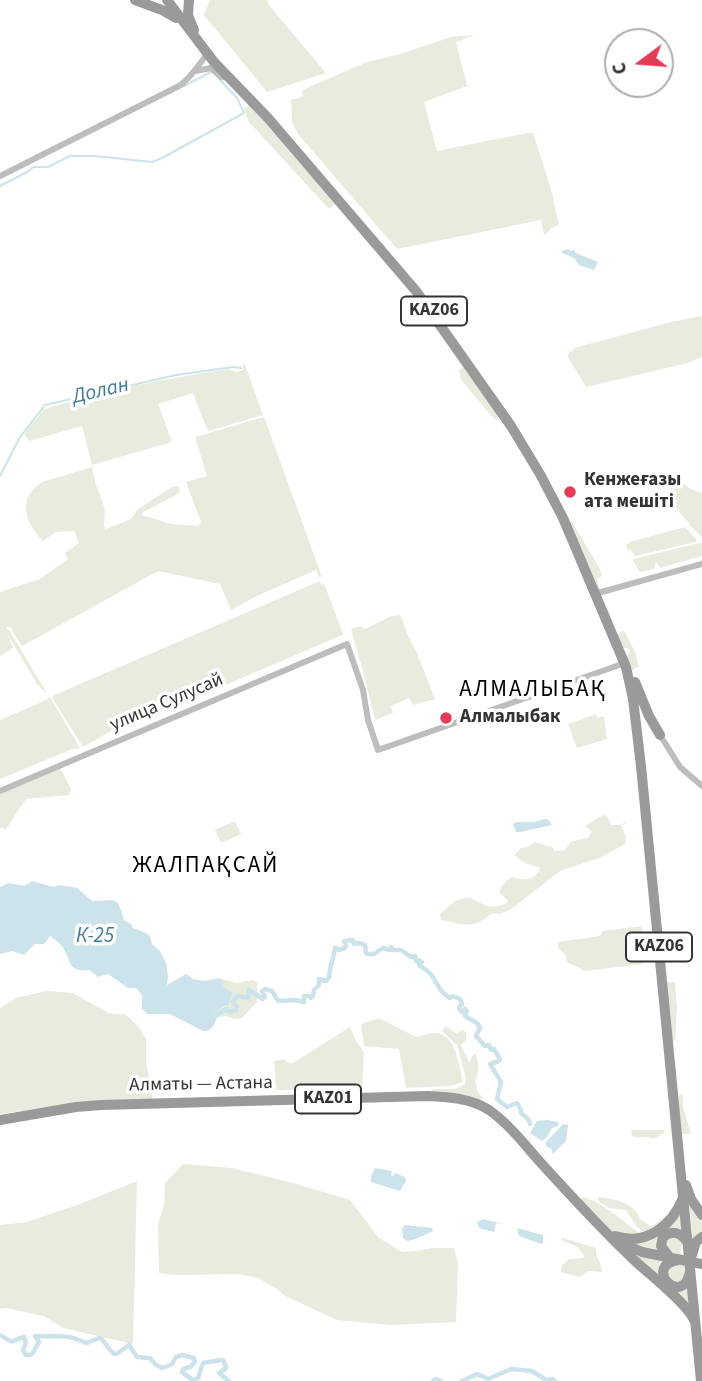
<!DOCTYPE html>
<html>
<head>
<meta charset="utf-8">
<style>
  body { margin:0 }
  #map { position:relative; width:702px; height:1381px; overflow:hidden; background:#fff; font-family:"Source Sans 3",sans-serif }
  canvas { display:block }
  .north { position:absolute; left:604px; top:28px; width:70px; height:70px; box-sizing:border-box; background:#fff; border:2px solid #adadad; border-radius:50%; rotate:254deg; font-size:19px; font-weight:700; line-height:28px; text-align:center; color:#333 }
  .north::after { content:''; display:block; margin:auto; width:24px; height:32px; background:#e43b57; clip-path:polygon(50% 0,100% 100%,50% 72%,0 100%) }
</style>
</head>
<body>
<div id="map">
<canvas width="702" height="1381"></canvas>
<div class="north">С</div>
</div>
<script>
const ctx = document.querySelector('canvas').getContext('2d');
ctx.lineJoin = 'round';
function paint(path, color) { ctx.fillStyle = color; ctx.fill(path, 'evenodd'); }
function trace(path, color, width, dash) { ctx.strokeStyle = color; ctx.lineWidth = width; ctx.lineCap = dash ? 'butt' : 'round'; ctx.setLineDash(dash || []); ctx.stroke(path); }
function write(font, color, halo, rows, align = 'center') {
  ctx.font = font + ' "Source Sans 3",sans-serif'; ctx.lineWidth = 7; ctx.setLineDash([]); ctx.textBaseline = 'middle'; ctx.strokeStyle = halo; ctx.fillStyle = color; for (const [text, x, y, turn = 0] of rows) {
    ctx.save(); ctx.translate(x, y); ctx.rotate((+turn || 0) * Math.PI / 180); ctx.textAlign = isNaN(turn) ? turn : align; if (halo) ctx.strokeText(text, 0, 0); ctx.fillText(text, 0, 0); ctx.restore();
  }
}
paint(new Path2D(`
  M210 0H268V4L326 73 267 92 204 15Z
  M475 35 456 42 467 86 424 102 437 151 528 133H533L551 189 559 225 551 228 548 233 544 235 541 220 397 249 298 134 292 122 291 100 303 97 302 90 367 62 400 54 451 37Z
  M251 102 284 138 287 149 314 179 338 202 329 209 249 122 244 109Z
  M702 316V357L688 363 586 387 568 357 569 352 573 351 574 348 671 322Z
  M244 362 263 415 208 431 193 393 158 404 172 442 92 465 82 426 29 441 24 434 43 410 58 405 111 390 186 376 228 369 237 372 243 370Z
  M464 367 467 373 470 374 502 418 496 421 461 380 459 370Z
  M264 417 322 577H319L316 570 259 595 231 610 220 584 158 571 22 646 10 627H7V629L9 630 45 690 46 693 37 684 8 635 13 648 0 656V623H1L0 622V592L40 579 68 559 65 553 79 543 74 531 56 532 43 541C25 522 16 500 42 482L92 467 96 485 105 509 104 526 106 529 131 519 138 509 172 487 178 486 180 491 178 494 143 512 142 515 171 524 198 526 201 522 186 482 207 476 195 437Z
  M670 473 681 477C685 489 692 489 702 493V537L689 525V523L668 499 670 496H677L658 478 665 479Z
  M571 520 600 569 602 576 597 579 599 587 601 589 598 590 570 525Z
  M685 527 696 539V542L635 556 631 550H628L626 545 633 541Z
  M700 543H702V556L660 568 656 562 654 569 640 572 633 561V559Z
  M320 581 321 585 323 583 325 586 343 634 342 635 195 698 190 697 118 727 83 747 53 699 52 696Z
  M400 615C405 627 409 640 416 651L435 699 413 705 409 698 391 706 393 713 375 720 363 671 351 629 360 626 365 629 391 616Z
  M622 631 625 632 635 652 639 667 635 668 632 671 627 658 630 650 628 648H623L617 635Z
  M50 697 80 748 70 750 0 779V720L46 700Z
  M596 714 598 718 604 716 607 739 577 748 568 724Z
  M60 768 71 789 69 795 26 799 6 829 0 828V793Z
  M603 815 607 816 611 825H619L627 822 625 824 621 825 626 837 625 844 602 857 560 871 510 910 499 914 492 913C473 930 464 924 441 920L440 914 455 901 469 897C486 905 488 911 507 903L508 900 499 893C502 885 505 881 512 877 523 881 536 881 540 868L525 863 514 855 521 848 528 847 535 842 552 847 555 851 565 850 571 842 589 837 592 831 585 826Z
  M235 821 241 834 221 843 215 830Z
  M642 926 644 950 651 951 642 964 585 971 578 967 570 964 567 962 566 955 558 948V942L600 936 603 931Z
  M219 978 237 983 252 980 257 982V1002L242 1018 234 1019 226 1016 209 1018C216 1014 221 1007 229 1005L231 993 223 986V982Z
  M666 982H675L677 1008 675 1041H672Z
  M47 991 73 993 109 1013 126 1015 138 1026 146 1039V1063L153 1100 51 1107 0 1114V1008L16 998Z
  M379 1018 416 1037C421 1036 428 1033 433 1033 456 1031 459 1066 463 1082L450 1086 406 1088 399 1049 364 1046 361 1024Z
  M446 1026 457 1034 462 1030 466 1032V1040L461 1045 469 1062H470L472 1056 476 1054C479 1065 480 1070 475 1081L478 1092 483 1098 480 1101 432 1094V1089H455L465 1084 466 1079 457 1045 442 1031Z
  M350 1027 356 1041 364 1052 362 1089 276 1090 274 1061 284 1059 288 1063H293Z
  M680 1094 683 1095V1107L691 1134H681L678 1103Z
  M632 1130H664L665 1132C650 1143 655 1136 642 1137 633 1137 641 1139 632 1136L631 1132Z
  M183 1164 232 1168 293 1183 350 1200 379 1238 402 1252 416 1251 432 1248H454L458 1263 456 1322 390 1325 337 1320 285 1296 277 1289 258 1278 237 1274 176 1275 159 1273 158 1225 164 1204 165 1183Z
  M137 1181 133 1344 63 1328 44 1316 6 1308 0 1309V1225L27 1222 80 1204Z
  M583 1197C604 1203 624 1222 642 1235L612 1233 580 1202Z
  M598 1197C613 1199 635 1202 640 1219L651 1226C657 1224 661 1217 667 1218L646 1234 636 1226 626 1210 609 1208 598 1201Z
  M689 1204 702 1215V1236L693 1239Z
  M682 1208 684 1235 668 1232 663 1252 650 1253 620 1239 635 1241Z
  M665 1236 683 1238 680 1258 667 1254Z
  M563 1238 596 1248C595 1257 602 1263 602 1272L589 1271 579 1277 561 1272 562 1265 569 1259 583 1258 585 1256 576 1246 563 1241 561 1239Z
  M619 1244 669 1261 663 1267 668 1285 690 1280 693 1311Z
  M670 1264 685 1265 687 1274 681 1283H670L666 1268Z`), '#e7ecdf');
paint(new Path2D(`
  M567 249 572 251 574 249 576 253 598 262 594 270 579 265 574 258 562 253V251Z
  M544 819H548L552 825 520 832H516L513 824 517 822H534Z
  M32 881 53 887 60 885 77 888 92 901C117 901 116 893 124 920L131 924 133 928 146 933 150 936 152 944 160 951 166 963 168 976 167 985 186 974 193 979 204 981 219 978 224 982 223 986 232 993 229 1005 223 1007 210 1017 217 1018C214 1025 211 1032 203 1031L170 1014H148L142 1009V995L136 988H128L108 974 98 977 89 970C65 973 72 956 60 944 57 941 53 939 50 936L44 944H35L24 955 12 951 0 954V887L9 883 24 886Z
  M548 1120 558 1122 559 1125 551 1129C549 1134 548 1138 542 1141L530 1133 537 1121Z
  M563 1124 568 1125 566 1141 553 1154 551 1148 547 1147 545 1143Z
  M375 1168 392 1171 391 1175 393 1176 395 1173 405 1177 406 1181 400 1191 371 1182V1176Z
  M483 1219 507 1225 496 1223 494 1232 479 1228 477 1222Z
  M405 1225 432 1228 433 1231C427 1234 412 1241 407 1241L403 1238 402 1228Z
  M517 1228 543 1235V1243L541 1244 519 1236Z`), '#cce3eb');
trace(new Path2D(`
  M182 87 211 72
  M0 186 27 172 34 167H48L70 156H95L152 162 162 158 244 113 237 98 220 80
  M0 476 20 437 45 405 176 375 233 367 241 368`), '#cce3eb', 2);
trace(new Path2D(`
  M368 954H374L383 948 390 950 391 947 393 950H401L411 957 415 956 416 961 419 960 422 962 419 964 420 966C439 976 434 989 450 998L453 996 460 999 462 1004 459 1007 460 1010 462 1012 465 1009 467 1011 465 1016 478 1024 480 1028 476 1036 485 1046 489 1045 491 1050 494 1049 500 1059 499 1061 490 1064 501 1082 497 1099 507 1107 517 1103 521 1110V1113L528 1119 530 1124
  M206 1018H212L226 1009 230 1012 236 1010 237 1007 233 1002 237 996 248 998 249 990 263 999 265 997 262 991 265 989 272 991 278 1001 294 1000 304 1002V996H309L311 998 313 996 314 990 319 985V979L326 981 329 978C329 968 334 958 335 948L339 950 345 948 346 946 344 941 353 940 354 944 358 943 365 945 366 953
  M0 1335C18 1345 6 1342 24 1337L26 1342 23 1350 26 1355H30L33 1353 39 1342 35 1336C38 1336 67 1336 70 1337 76 1338 82 1342 87 1343L99 1338 102 1339 110 1350 114 1354 118 1353 129 1345 137 1357 150 1358 155 1364 162 1368 172 1364 176 1357 182 1355 194 1358 195 1362 190 1367 183 1369 182 1372 193 1380 198 1378 203 1363 221 1360H223L226 1367 224 1370 219 1373 229 1381
  M433 1381 436 1379 441 1381
  M462 1381 477 1374 488 1379 511 1369 532 1371 546 1380 553 1379 555 1381`), '#cce3eb', 4.5);
trace(new Path2D(`
  M195 71 211 68 221 77 229 78
  M0 176 179 86C190 79 197 67 205 57V50
  M598 593 702 564
  M660 735 680 767 702 786
  M0 791 347 644 363 690 368 720 378 750 625 663`), '#bdbdbd', 6);
trace(new Path2D(`
  M135 0 162 10 176 18
  M167 0 214 62 268 118 416 291 511 426 540 474 563 518 626 667 633 699 641 766 701 1381
  M189 0 188 15 194 30
  M635 682 649 716 660 735
  M0 1120 76 1107 101 1105 427 1096C449 1097 470 1098 489 1110 509 1124 525 1145 541 1163 571 1196 601 1229 634 1260 648 1273 688 1304 694 1320
  M686 1185 691 1199 702 1215
  M615 1236C646 1246 671 1227 683 1198
  M622 1243 642 1252 702 1264
  M692 1255 696 1242 702 1237
  M671 1259 661 1246 663 1237C672 1230 681 1232 687 1242
  M678 1260C642 1266 682 1309 690 1272`), '#9a9a9a', 10);
for (const [x, y, r, color] of [
  [570,492,7,"#e43b57"],
  [446,718,7,"#e43b57"]
]) { const dot = new Path2D(); dot.arc(x, y, r, 0, 2 * Math.PI); ctx.fillStyle = color; ctx.fill(dot); trace(dot, '#fff', 2.5); }
for (const [x, y, w] of [
  [434,311,66],
  [659,947,66],
  [328,1099,66]
]) { const box = new Path2D(); box.roundRect(x - w / 2, y - 14.5, w, 29, 5); ctx.fillStyle = '#fff'; ctx.fill(box); trace(box, '#333', 2); }
write('bold 18px', '#333', null, [
  ["KАZ06",434,311],
  ["KАZ06",659,947],
  ["KАZ01",328,1099]
]);
write('bold 19px', '#333', '#fff', [
  ["Кенжеғазы",584,481],
  ["ата мешіті",584,503],
  ["Алмалыбак",460,718]
], 'left');
write('19px', '#333', '#fff', [
  ["улица Сулусай",167,703,-23],
  ["Алматы — Астана",201,1085,-1]
]);
write('italic 21px', '#407c96', '#fff', [
  ["Долан",101,392,-13],
  ["К-25",95,937]
]);
ctx.letterSpacing = '2px';
write('23px', '#000', '#fff', [
  ["АЛМАЛЫБАҚ",533,691],
  ["ЖАЛПАҚСАЙ",206,867]
]);
ctx.letterSpacing = '0px';
</script>
</body>
</html>
